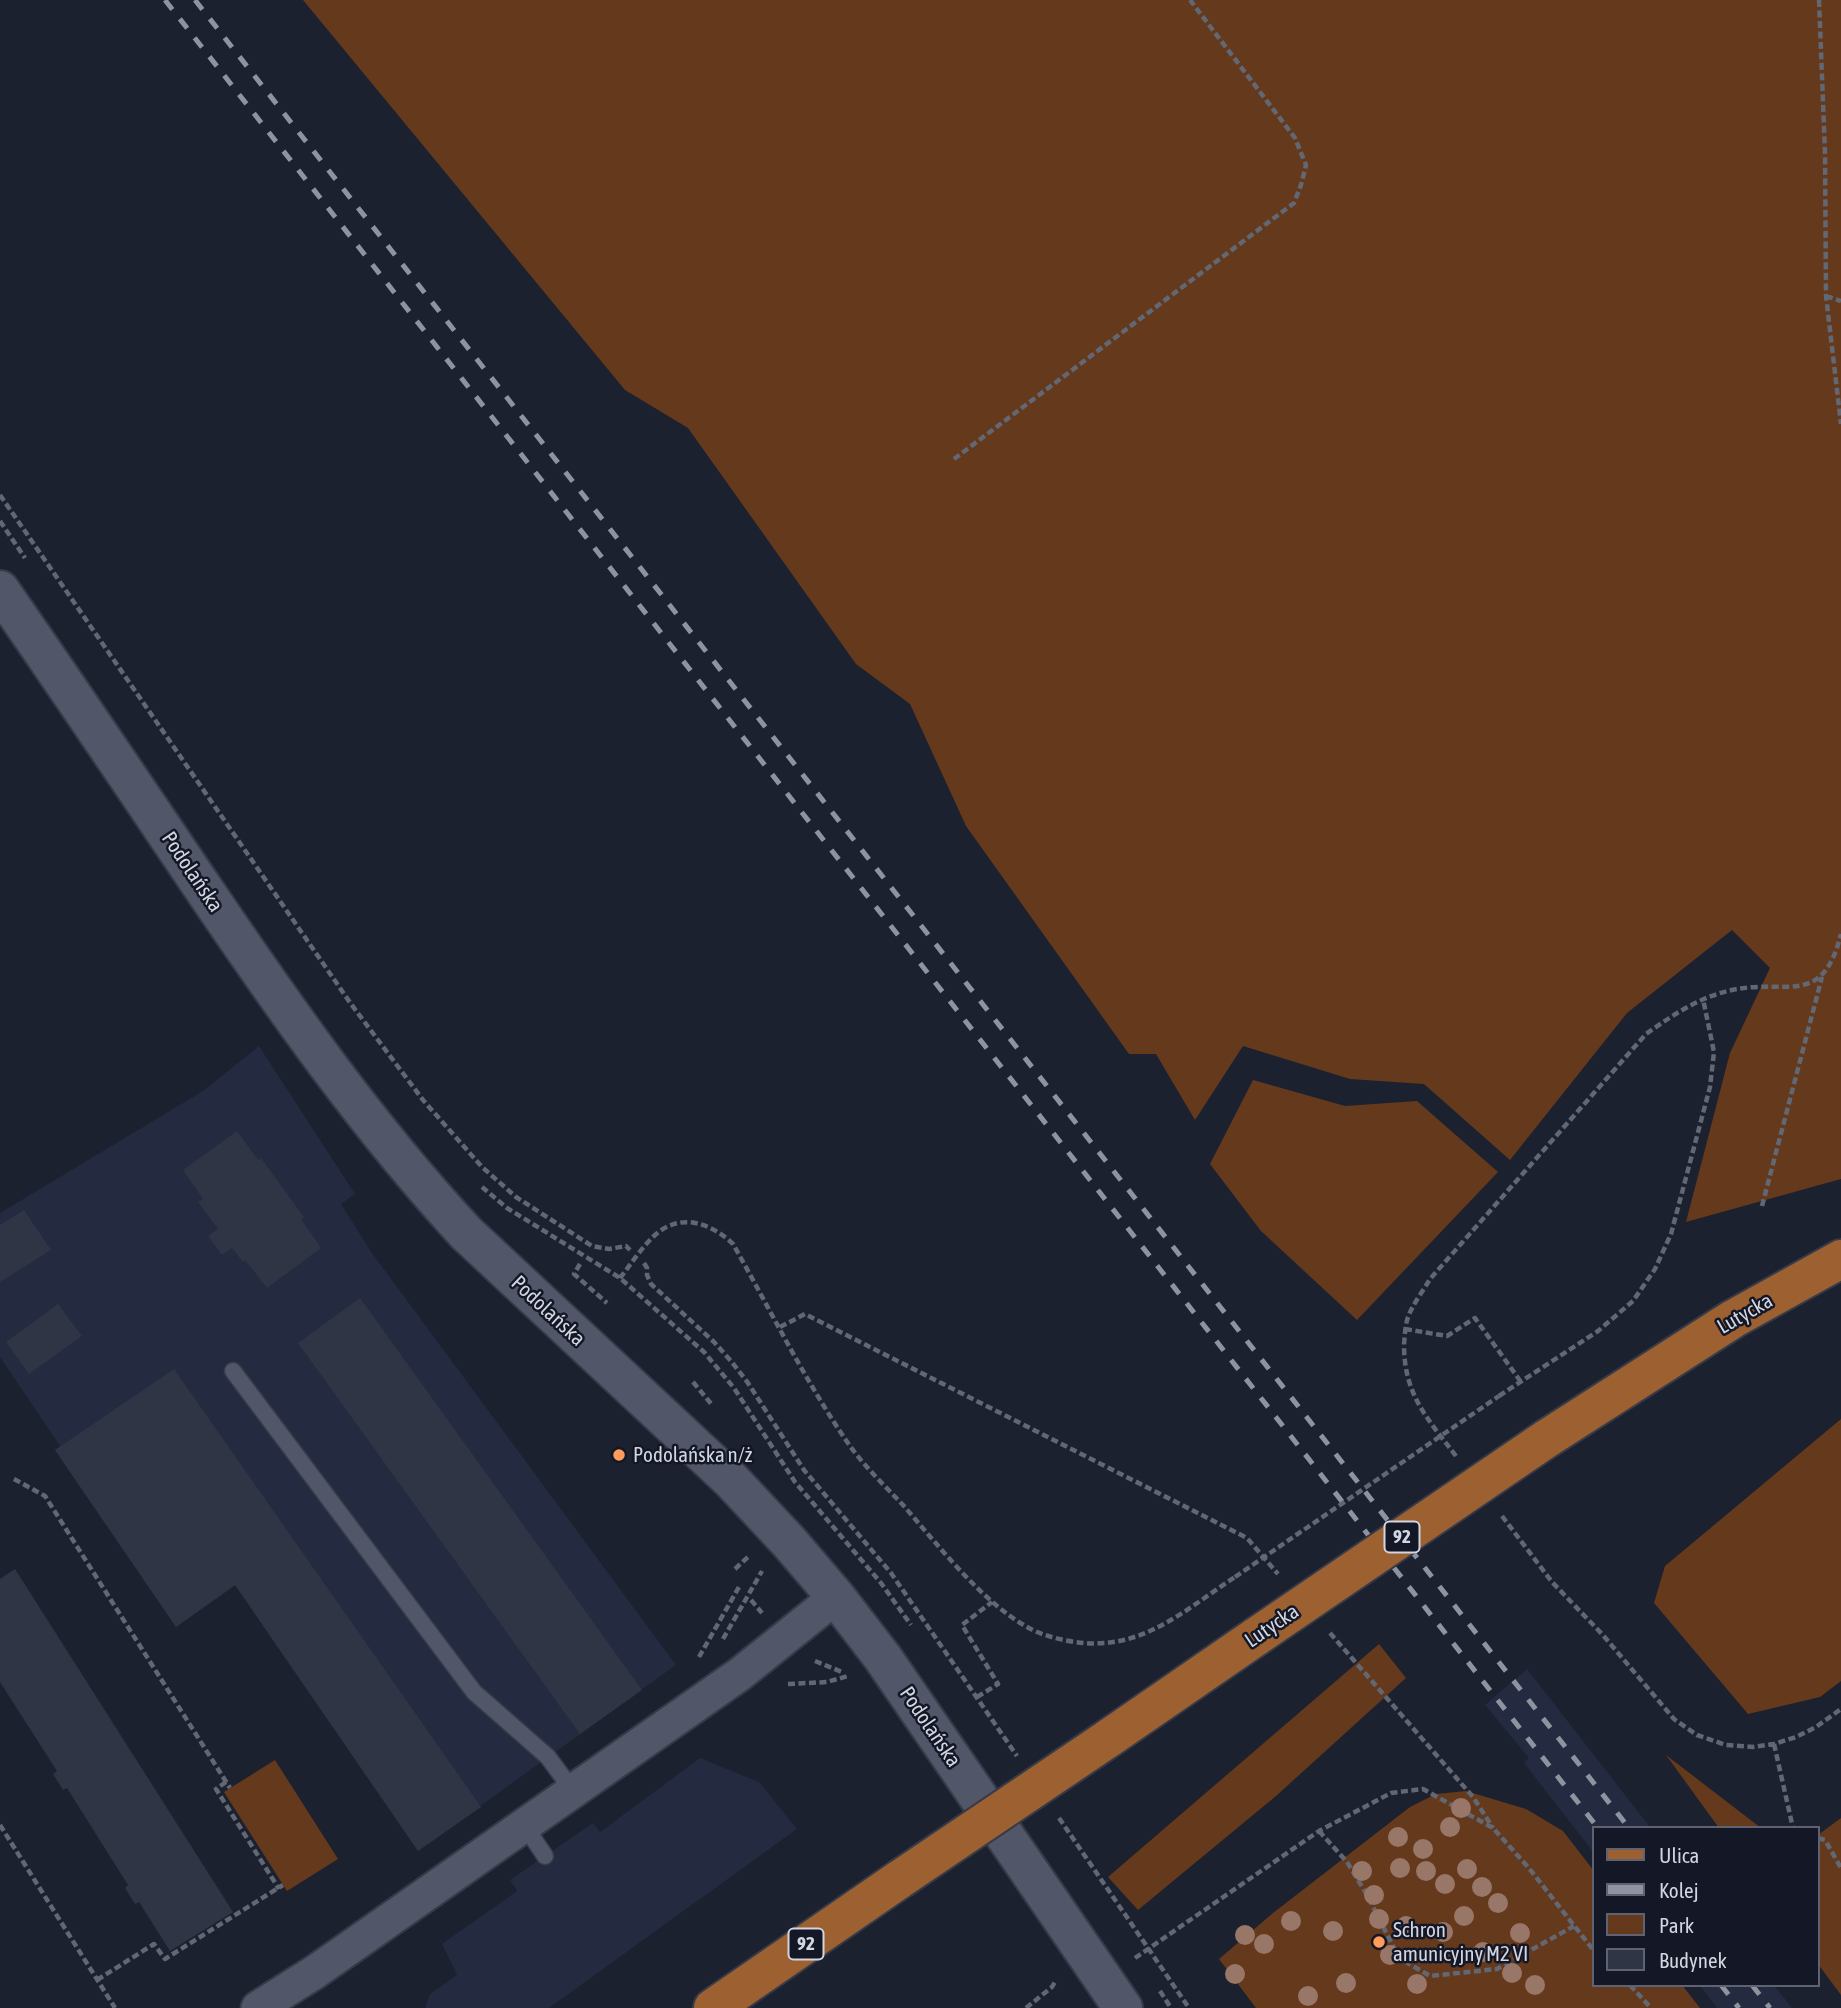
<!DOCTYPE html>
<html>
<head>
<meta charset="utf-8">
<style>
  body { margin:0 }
  #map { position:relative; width:1841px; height:2008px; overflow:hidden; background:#1c2130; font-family:"Asap Condensed",sans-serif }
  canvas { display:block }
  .legend { position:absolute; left:1592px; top:1826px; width:228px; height:161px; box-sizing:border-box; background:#131726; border:2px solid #5f6371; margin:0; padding:9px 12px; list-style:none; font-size:21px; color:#d2d6e1 }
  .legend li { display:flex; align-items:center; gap:14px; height:35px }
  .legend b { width:35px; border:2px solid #5f6371 }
</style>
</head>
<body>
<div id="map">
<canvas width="1841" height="2008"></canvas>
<ul class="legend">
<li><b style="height:9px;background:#9d6031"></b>Ulica</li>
<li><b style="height:9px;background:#8f93a0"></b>Kolej</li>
<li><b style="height:19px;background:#65391c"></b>Park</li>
<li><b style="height:19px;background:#2f3545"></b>Budynek</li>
</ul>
</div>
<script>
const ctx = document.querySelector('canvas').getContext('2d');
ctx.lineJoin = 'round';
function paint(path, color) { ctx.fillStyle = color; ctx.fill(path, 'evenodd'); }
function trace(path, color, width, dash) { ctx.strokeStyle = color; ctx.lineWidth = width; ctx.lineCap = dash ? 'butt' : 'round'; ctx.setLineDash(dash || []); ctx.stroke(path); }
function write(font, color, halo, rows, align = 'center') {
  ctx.font = font + ' "Asap Condensed",sans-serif'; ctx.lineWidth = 5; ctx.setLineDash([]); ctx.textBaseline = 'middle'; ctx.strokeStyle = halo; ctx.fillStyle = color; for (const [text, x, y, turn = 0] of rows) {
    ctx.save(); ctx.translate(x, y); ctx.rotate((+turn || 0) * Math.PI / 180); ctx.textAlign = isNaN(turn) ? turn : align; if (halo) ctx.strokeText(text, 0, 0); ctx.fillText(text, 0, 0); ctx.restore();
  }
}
paint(new Path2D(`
  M259 1046 355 1194 341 1204 372 1253 676 1665 418 1851 236 1585 176 1627 55 1450 60 1446 0 1357V1213L203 1091Z
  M1527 1669 1632 1804 1651 1828H1594V1853L1524 1763 1529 1758 1485 1705Z
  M700 1758 759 1782 797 1829 549 2008H425L430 1994 457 1975 442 1944 517 1891 510 1880 593 1823 600 1832Z
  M1699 1985H1774L1792 2008H1717Z`), '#242a3f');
paint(new Path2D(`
  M303 0H1841V1179L1686 1222 1730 1053 1770 968 1732 930 1627 1013 1510 1160 1424 1084 1350 1079 1243 1046 1195 1120 1156 1054H1129L966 826 910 704 856 664 688 428 625 390Z
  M1253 1080 1345 1106 1417 1101 1498 1172 1357 1320 1261 1231 1210 1164Z
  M1841 1419V1681L1820 1697 1748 1714 1654 1603 1665 1566Z
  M1379 1644 1406 1678 1276 1796 1138 1910 1108 1877Z
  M1666 1755 1761 1828H1719Z
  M275 1760 338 1859 287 1891 224 1792Z
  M1466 1791 1526 1809 1563 1831 1594 1871V1985H1682L1700 2008H1256L1219 1959 1273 1913 1410 1807 1436 1794Z
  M1841 1818V1995L1818 1964V1835Z`), '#65391c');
paint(new Path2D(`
  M237 1131 258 1160 261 1158 304 1217 301 1219 321 1248 267 1288 245 1260 243 1262 232 1248 222 1255 208 1236 218 1229 198 1202 203 1199 183 1170Z
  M24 1210 51 1250 0 1282V1225Z
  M360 1298 642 1690 580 1734 298 1343Z
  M58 1304 82 1336 29 1374 6 1342Z
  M174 1369 481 1807 418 1851 235 1585 176 1627 55 1450Z
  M15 1569 233 1912 170 1951 139 1902 135 1904 125 1888 128 1885 67 1788 63 1790 53 1774 57 1771 0 1682V1579Z`), '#2f3545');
const service = new Path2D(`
  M233 1371 474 1692 548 1757 573 1791
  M525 1826 545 1856`);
const minor = new Path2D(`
  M258 2008 315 1972 740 1674 836 1597`);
const tertiary = new Path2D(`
  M0 590C69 689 136 789 203 888 285 1009 367 1126 466 1233L731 1480 790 1543 836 1597 883 1658 1123 2008`);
const primary = new Path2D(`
  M1546 1439 1733 1319 1841 1259
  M1106 1740 1257 1636
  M713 2008 900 1879`);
trace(service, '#373b48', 19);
trace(minor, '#373b48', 37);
trace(tertiary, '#373b48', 42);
trace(primary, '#373b48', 42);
trace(new Path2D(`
  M1819 0 1825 153 1826 296 1841 424
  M1826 296 1841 301
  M954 459 1294 203 1301 185 1306 165 1295 138 1190 0
  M0 495 351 1004 423 1100 482 1167 516 1197 592 1246 609 1249 626 1246 630 1250
  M0 521 25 558
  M482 1187 507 1208 620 1278 704 1352 734 1388 795 1482 881 1583 911 1625
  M1762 1206 1822 977
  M644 1263 647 1268V1275L651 1284 714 1342 731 1361 748 1383 804 1470 891 1573 1017 1756
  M580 1264 574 1274 607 1303
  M620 1278C631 1264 642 1247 655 1235 681 1212 711 1223 733 1244 771 1311 806 1383 850 1446 865 1467 885 1486 903 1505 938 1545 981 1601 1027 1627 1048 1639 1081 1645 1104 1643 1154 1640 1195 1603 1235 1577
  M780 1327 805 1314 1247 1538 1278 1574
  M1405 1329 1447 1336 1475 1318 1521 1382
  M693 1382 713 1406
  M1499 1396 1598 1331 1633 1301 1655 1269 1671 1234 1710 1087 1714 1052 1703 999
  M1456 1456C1427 1418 1404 1395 1404 1344 1405 1335 1405 1326 1408 1317 1413 1304 1423 1291 1430 1279L1646 1034C1673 1015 1699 997 1732 990 1787 978 1822 1009 1841 934
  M14 1479 45 1496 230 1788
  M1502 1516 1552 1582 1602 1634 1674 1719 1697 1735 1726 1745 1753 1747 1774 1744 1796 1737 1816 1727 1841 1709
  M735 1569 750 1555
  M751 1600 762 1613
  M1330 1633 1473 1797 1493 1828
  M723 1639 762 1571
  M699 1657 739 1587
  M815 1661 842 1672
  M788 1684 827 1682 848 1676
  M977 1697 998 1684 962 1625 992 1602
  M1774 1744 1793 1828
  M226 1782 216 1789 279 1889
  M1059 1818 1189 2008
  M0 1825 115 2008
  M1319 1831 1347 1862 1367 1895 1399 1958 1430 1976 1497 1969 1574 1926
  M1818 1838 1825 1840 1841 1868
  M1135 1958 1319 1831 1391 1793 1423 1789 1493 1828 1528 1867 1594 1951
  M97 1980 154 1944 165 1959 283 1885
  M1630 1985 1651 2008
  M1160 1991 1171 2008
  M1026 2008 1052 1987 1056 1980`), '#626774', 4.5, [7, 3.5]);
trace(service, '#515769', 16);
trace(minor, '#515769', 33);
trace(tertiary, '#515769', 38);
trace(primary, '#9d6031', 38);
trace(new Path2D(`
  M165 0 1598 1828
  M195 0 1629 1828
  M1721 1985 1739 2008
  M1752 1985 1770 2008`), '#8f93a0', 5, [12, 12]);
const primaryBridge = new Path2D(`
  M1257 1636 1546 1439
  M900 1879 1106 1740`);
trace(primaryBridge, '#373b48', 42, []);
trace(new Path2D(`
  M1235 1577 1499 1396`), '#626774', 4.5, [7, 3.5]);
trace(primaryBridge, '#9d6031', 38);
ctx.fillStyle = '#987769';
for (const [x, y] of [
  [1461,1808],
  [1450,1827],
  [1398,1837],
  [1423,1849],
  [1400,1868],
  [1467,1869],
  [1362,1871],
  [1426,1871],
  [1445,1884],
  [1482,1887],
  [1374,1895],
  [1498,1903],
  [1464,1916],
  [1379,1919],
  [1291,1921],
  [1406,1926],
  [1333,1931],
  [1443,1932],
  [1520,1933],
  [1245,1935],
  [1264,1944],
  [1483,1952],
  [1390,1955],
  [1512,1973],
  [1235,1974],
  [1346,1983],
  [1417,1984],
  [1535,1985],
  [1308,1996]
]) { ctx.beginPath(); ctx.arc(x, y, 10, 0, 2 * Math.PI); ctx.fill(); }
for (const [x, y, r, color] of [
  [619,1455,7,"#ff9b5b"],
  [1379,1942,7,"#ff9b5b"]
]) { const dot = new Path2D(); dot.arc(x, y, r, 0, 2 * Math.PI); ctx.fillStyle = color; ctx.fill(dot); trace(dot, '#131726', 2.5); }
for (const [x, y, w] of [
  [1402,1537,35],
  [806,1944,35]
]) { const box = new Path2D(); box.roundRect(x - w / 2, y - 15.5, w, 31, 5); ctx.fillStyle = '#131726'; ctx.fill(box); trace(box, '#d2d6e1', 2); }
write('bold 19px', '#d2d6e1', null, [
  ["92",1402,1537],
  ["92",806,1944]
]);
write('21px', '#d2d6e1', '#131726', [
  ["Podolańska",192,872,56],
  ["Podolańska",548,1311,43],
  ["Lutycka",1745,1314,-30],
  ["Lutycka",1272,1626,-34],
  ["Podolańska",930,1727,56]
]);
write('21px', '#d2d6e1', '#131726', [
  ["Podolańska n/ż",633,1455],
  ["Schron",1393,1930],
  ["amunicyjny M2 VI",1393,1954]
], 'left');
</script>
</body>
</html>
